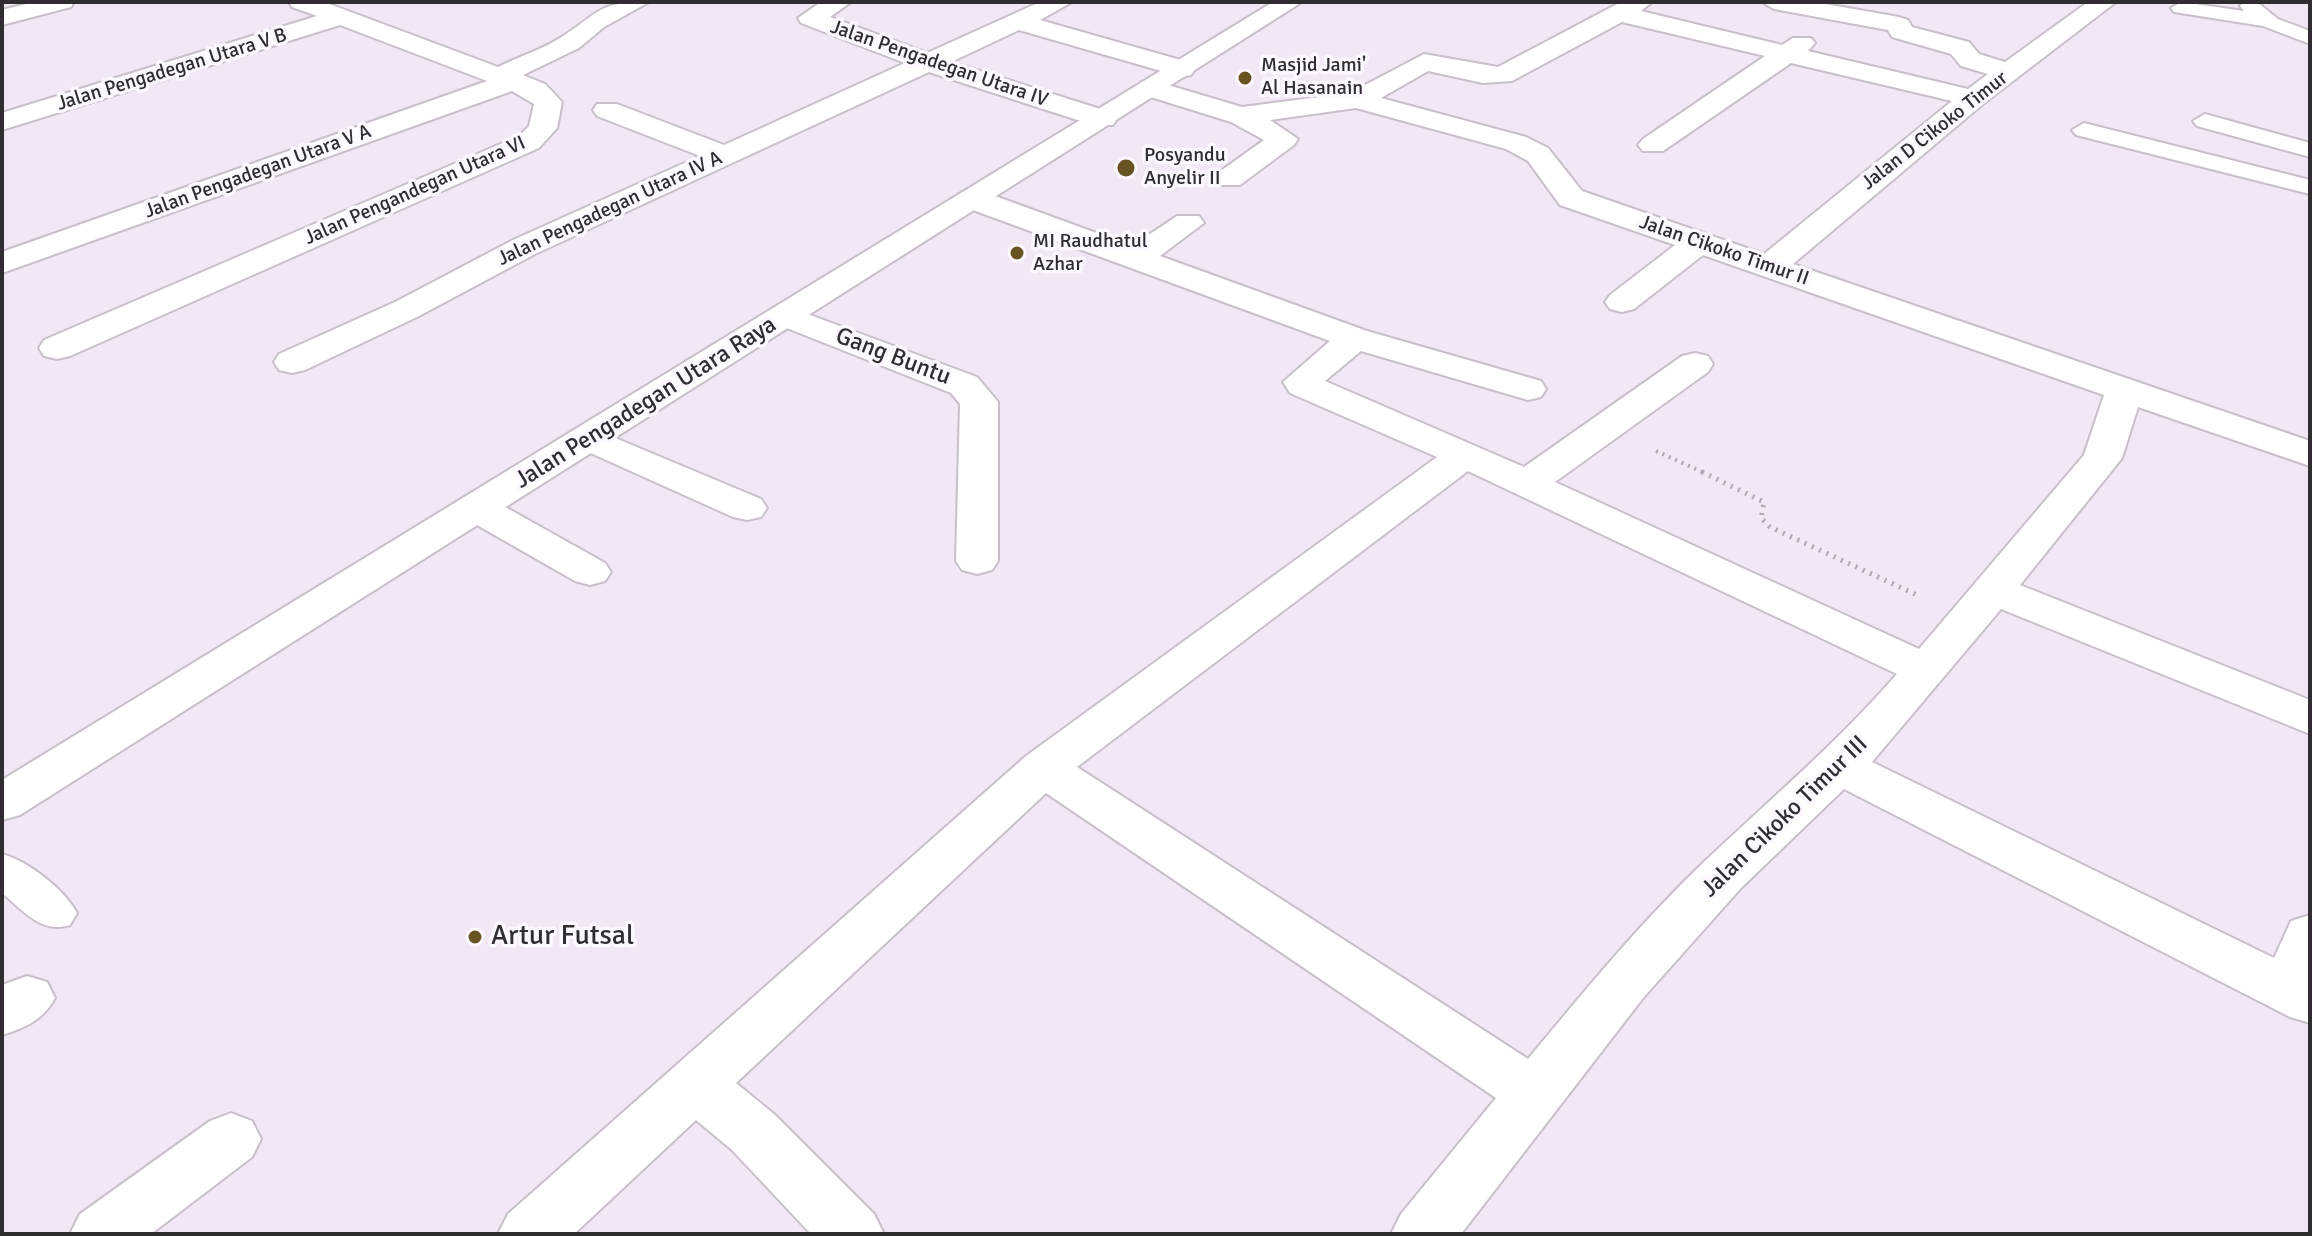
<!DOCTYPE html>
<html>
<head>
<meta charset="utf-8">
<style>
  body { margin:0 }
  #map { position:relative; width:2312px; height:1236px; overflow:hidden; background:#f2e8f5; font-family:Signika,sans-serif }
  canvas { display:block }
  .frame { position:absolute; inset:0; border:4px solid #302c31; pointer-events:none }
</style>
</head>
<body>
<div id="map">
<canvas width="2312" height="1236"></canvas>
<div class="frame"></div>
</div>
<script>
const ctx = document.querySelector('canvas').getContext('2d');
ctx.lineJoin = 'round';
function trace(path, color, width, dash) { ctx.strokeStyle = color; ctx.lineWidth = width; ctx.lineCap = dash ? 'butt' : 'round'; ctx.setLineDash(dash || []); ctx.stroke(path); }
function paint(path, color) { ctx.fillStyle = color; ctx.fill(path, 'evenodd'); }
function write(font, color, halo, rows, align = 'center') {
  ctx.font = font + ' Signika,sans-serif'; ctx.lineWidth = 7; ctx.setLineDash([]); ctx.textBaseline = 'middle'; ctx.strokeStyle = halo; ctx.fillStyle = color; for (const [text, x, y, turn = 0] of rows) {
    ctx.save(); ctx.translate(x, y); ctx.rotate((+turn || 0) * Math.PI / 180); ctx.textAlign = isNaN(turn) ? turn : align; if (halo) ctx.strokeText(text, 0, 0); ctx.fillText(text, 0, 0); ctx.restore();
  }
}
const service = new Path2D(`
  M2181 2 2244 11 2240 6 2243 2H2257L2278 19 2310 31V44L2263 26 2174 12 2171 8Z
  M2205 114 2310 143V157L2197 126 2193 121Z
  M2084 123 2310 180V194L2076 135 2072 130Z
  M2 854C28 861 64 889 77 913L70 925C41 934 24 911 2 893Z`);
const minor = new Path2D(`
  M34 2H74L71 7 2 25V10Z
  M289 2H324L498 67C518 57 541 50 560 38 600 13 596 2 649 2L604 27 579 48 523 75 545 84 562 102 557 128 539 148 70 356 57 359 44 356 39 348 44 340 519 136 529 126 534 104 512 91 2 273V252L487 81 340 25 2 130V113L317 16 292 7Z
  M821 2H851L830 17 927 53 1040 2H1072L1040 20 1191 63 1195 69 1191 75 1182 77 1019 30 951 62 1113 113 1117 119 1113 125H1093L929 72 535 254 419 316 305 370 292 373 279 370 274 362 279 354 395 302 513 240 700 156 597 116 593 110 597 104H617L724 145 905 63 801 23 798 18Z
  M1621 2H1652L1641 11 1782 45 1793 38H1811L1815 43 1808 51 1968 89 1988 74 1961 66 1951 54 1892 37 1888 30 1774 9 1762 2H1814L1899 17 1908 20 1912 27 1969 42 1979 54 2005 62 2088 2H2116L1983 104 1793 264 2310 441V466L2138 407 2122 458 2020 585 2310 700V734L2001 609 1872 762 2274 958 2291 921 2310 915V1023L2290 1017 1844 789 1741 888 1643 998 1461 1234H1391L1401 1214 1496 1098 1046 793 736 1083 774 1114 874 1214 884 1234H811L732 1150 696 1120 574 1234H498L508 1214 1026 756 1437 457 1290 393 1283 382 1330 341 962 206 958 199 962 192H984L1132 246 1177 216H1199L1204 223 1160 256 1367 331 1541 381 1546 389 1541 397 1528 400 1361 351 1325 381 1524 467 1682 356 1695 353 1708 356 1713 364 1708 372 1555 482 1919 649 2084 455 2104 395 1703 255 1634 309 1622 312 1610 309 1605 302 1610 295 1675 245 1560 205 1528 161 1506 149 1356 108 1270 120 1298 139 1294 145 1240 185H1218L1214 179 1218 173 1264 140 1231 122 1141 94 1137 88 1141 82 1151 80 1242 107 1350 93 1424 54 1498 67ZM1622 22 1765 56 1643 139 1638 145 1643 151H1663L1791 63 1952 101 1764 254 1582 191 1548 148 1526 137 1381 98 1428 71 1483 83 1512 81ZM1468 471 1897 674C1838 742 1772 798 1706 860 1642 921 1585 990 1528 1059L1077 767Z
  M786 306 977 377 998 402V561L992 570 977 574 962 570 956 561 960 404 951 393 774 323 769 316 774 309Z
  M589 427 761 499 767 508 761 517 747 520 733 517 575 446 570 438 575 430Z
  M477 496 491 499 605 563 611 572 605 581 590 585 575 581 463 517 457 508 463 499Z
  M27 976 47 982 55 998C43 1020 25 1028 2 1035V985Z
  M231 1113 252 1121 261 1139 252 1157 151 1234H70L80 1214 210 1121Z`);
const tertiary = new Path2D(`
  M1273 2H1302L20 815 2 820V780Z`);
trace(service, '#c9bfcb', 4);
trace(minor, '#c9bfcb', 4);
trace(tertiary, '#c9bfcb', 4);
trace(new Path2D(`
  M1656 451 1707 474`), '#aea6b0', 4, [2, 5]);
trace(new Path2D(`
  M1702 472 1764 502 1761 518 1770 527 1919 596`), '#aea6b0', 5, [2, 6]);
paint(service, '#fff');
paint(minor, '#fff');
paint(tertiary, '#fff');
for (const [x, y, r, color] of [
  [1245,78,8,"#685422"],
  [1126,168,10,"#685422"],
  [1017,253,8,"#685422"],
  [475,937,8,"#685422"]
]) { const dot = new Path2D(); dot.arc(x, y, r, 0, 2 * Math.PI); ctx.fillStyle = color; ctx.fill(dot); trace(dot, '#fdf7ff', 3); }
write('20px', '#302c31', '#fdf7ff', [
  ["Jalan Pengadegan Utara IV",939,64,19],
  ["Jalan Pengadegan Utara V B",172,70,-17],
  ["Jalan D Cikoko Timur",1935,131,-38],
  ["Jalan Pengadegan Utara V A",258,172,-20],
  ["Jalan Pengandegan Utara VI",415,191,-24],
  ["Jalan Pengadegan Utara IV A",610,209,-25],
  ["Jalan Cikoko Timur II",1724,251,19]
]);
write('20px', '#302c31', '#fdf7ff', [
  ["Masjid Jami'",1261,66],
  ["Al Hasanain",1261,89],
  ["Posyandu",1144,156],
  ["Anyelir II",1144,179],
  ["MI Raudhatul",1033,242],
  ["Azhar",1033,265]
], 'left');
write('24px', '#302c31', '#fdf7ff', [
  ["Gang Buntu",893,357,21],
  ["Jalan Pengadegan Utara Raya",646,403,-32],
  ["Jalan Cikoko Timur III",1785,817,-44]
]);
write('28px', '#302c31', '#fdf7ff', [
  ["Artur Futsal",491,937]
], 'left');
</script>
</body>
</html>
